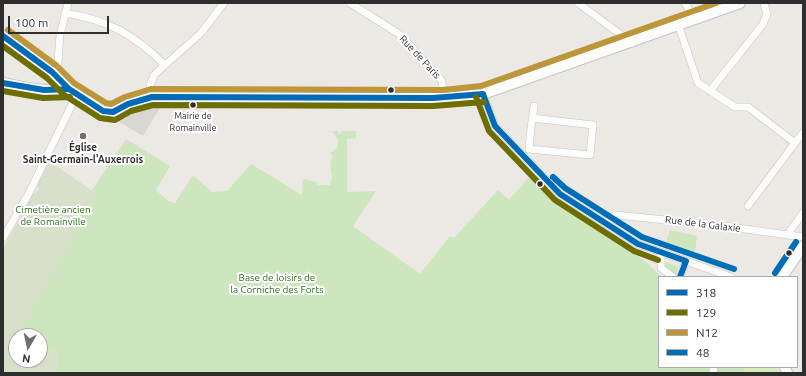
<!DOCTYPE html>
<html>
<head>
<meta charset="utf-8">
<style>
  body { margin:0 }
  #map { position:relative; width:806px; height:376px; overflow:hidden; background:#ece8e4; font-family:Ubuntu,sans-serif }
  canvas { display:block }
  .frame { position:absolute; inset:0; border:4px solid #2e2e2e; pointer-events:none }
  .legend { position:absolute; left:658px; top:276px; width:140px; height:92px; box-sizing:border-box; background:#fff; border:1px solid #ababab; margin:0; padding:5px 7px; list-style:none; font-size:12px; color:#2e2e2e }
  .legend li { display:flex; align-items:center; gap:8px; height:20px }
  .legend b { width:20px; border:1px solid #ababab }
  .north { position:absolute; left:8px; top:328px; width:40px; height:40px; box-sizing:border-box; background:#fff; border:1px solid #ababab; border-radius:50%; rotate:189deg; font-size:11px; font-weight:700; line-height:16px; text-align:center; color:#2e2e2e }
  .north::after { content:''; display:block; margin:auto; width:14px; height:18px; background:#706f6e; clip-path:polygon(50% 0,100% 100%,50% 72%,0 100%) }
  .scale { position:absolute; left:8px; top:16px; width:101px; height:18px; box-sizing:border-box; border:2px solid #2e2e2e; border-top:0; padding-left:5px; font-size:12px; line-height:14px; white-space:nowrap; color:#2e2e2e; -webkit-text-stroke:3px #fff; paint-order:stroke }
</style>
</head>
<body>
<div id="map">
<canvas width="806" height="376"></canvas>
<div class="frame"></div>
<ul class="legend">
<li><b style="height:5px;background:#006cb8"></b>318</li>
<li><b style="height:5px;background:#6e6e00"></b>129</li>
<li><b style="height:5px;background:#bc9638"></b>N12</li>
<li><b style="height:5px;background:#006db8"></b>48</li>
</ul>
<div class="north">N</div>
<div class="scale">100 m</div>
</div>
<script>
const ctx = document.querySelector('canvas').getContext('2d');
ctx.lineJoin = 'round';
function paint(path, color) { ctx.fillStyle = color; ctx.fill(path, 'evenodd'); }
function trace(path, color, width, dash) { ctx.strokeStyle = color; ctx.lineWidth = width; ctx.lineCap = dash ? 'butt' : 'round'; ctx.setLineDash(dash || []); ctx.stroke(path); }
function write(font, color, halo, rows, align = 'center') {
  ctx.font = font + ' Ubuntu,sans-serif'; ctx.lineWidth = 4; ctx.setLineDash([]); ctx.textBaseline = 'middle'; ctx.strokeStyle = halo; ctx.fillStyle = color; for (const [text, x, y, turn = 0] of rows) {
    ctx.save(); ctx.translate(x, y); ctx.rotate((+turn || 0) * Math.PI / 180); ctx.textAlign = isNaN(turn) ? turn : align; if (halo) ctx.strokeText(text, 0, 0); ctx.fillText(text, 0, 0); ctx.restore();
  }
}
paint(new Path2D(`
  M332 131H338V133L341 134V131H356V138L347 139V192L376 191 353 226 420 274 450 236 454 238 498 190 509 200 529 177C560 209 600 229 637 255 646 261 654 270 662 277H659V367H751L752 373H56L57 353 40 342V336H30L20 330 97 194 92 190 126 139 170 166 156 190 168 201 175 203 193 175 212 192 227 191 251 164 302 195 303 179 316 182 318 185H330L332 177 330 163 333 156 330 153 338 147V139Z
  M670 230 697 236 695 252 666 242Z
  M666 262 678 267 676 275 664 266Z`), '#cee6be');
paint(new Path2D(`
  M49 161 97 194 21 330 30 336H16V360H40V342L57 353 56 373H3V249L34 192 36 193 39 188 37 186Z`), '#d8e0cc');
paint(new Path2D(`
  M743 367H777L779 373H745Z`), '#d9eabb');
paint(new Path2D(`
  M151 102H162L160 108 143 136 116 120 136 107Z`), '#dad6d2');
const street = new Path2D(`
  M350 3 399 34 415 51 442 81 443 98
  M578 3 632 43
  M685 3 695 19
  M65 13C109 20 134 35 165 65
  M678 24 698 83 735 107H748L795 143 803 133
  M57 76 60 35 68 3
  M710 91 763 24 767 14 764 3
  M483 94 495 126 560 194 638 244 731 277
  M152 97 150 86 154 75 201 33 224 3
  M532 118 593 125 590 155 529 149C530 134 532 120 534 106
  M748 206 795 143
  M606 224 612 217 616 215 716 225 803 237
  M787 235 803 213
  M3 238 28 195 77 94
  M661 252V268L673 277
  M680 277 686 261
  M713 367 714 373`);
const secondary = new Path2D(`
  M3 36 52 72 69 89 103 111 113 112 128 104 152 97 443 98 483 94 740 3
  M3 83C24 87 47 93 69 89
  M782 277 803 246
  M785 367 787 373`);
trace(street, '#c5c4c5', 8);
trace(secondary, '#c5c4c5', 12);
trace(street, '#fcfcfb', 7);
trace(secondary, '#fcfcfb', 10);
trace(new Path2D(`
  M3 36 52 72 69 89 103 111 113 112 128 104 152 97 433 98 483 94
  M3 83 44 90 69 89
  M483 94 495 126 560 194 638 244 686 261 680 277`), '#006cb8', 6);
trace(new Path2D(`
  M3 46 47 78 64 95 100 118 115 120 131 111 153 105 433 106 484 102
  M3 91 43 98 70 97
  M476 97 489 131 555 200 634 251 658 260`), '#6e6e00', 6);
trace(new Path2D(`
  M8 30 57 66 74 83 106 103 111 104 125 97 151 89 443 90 481 86 716 3`), '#bc9638', 6);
trace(new Path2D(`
  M553 177 565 188 642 237 734 269
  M775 273 796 242`), '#006db8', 6);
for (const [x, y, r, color] of [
  [391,90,3.5,"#2e2e2e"],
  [193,105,3.5,"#2e2e2e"],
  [83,136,4,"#706f6e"],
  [540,184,3.5,"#2e2e2e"],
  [789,253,3.5,"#2e2e2e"]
]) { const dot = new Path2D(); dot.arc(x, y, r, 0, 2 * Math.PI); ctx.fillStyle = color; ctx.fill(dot); trace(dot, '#fff', 1.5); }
write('9px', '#2e2e2e', '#fff', [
  ["Mairie de",193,116],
  ["Romainville",193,128]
]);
write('10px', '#2e2e2e', '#fff', [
  ["Rue de Paris",420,57,47],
  ["Rue de la Galaxie",703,224,7]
]);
write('bold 10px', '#2e2e2e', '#fff', [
  ["Église",83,148],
  ["Saint-Germain-l'Auxerrois",83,160]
]);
write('10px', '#2c6e1b', '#fff', [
  ["Cimetière ancien",53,210],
  ["de Romainville",53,222],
  ["Base de loisirs de",277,278],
  ["la Corniche des Forts",277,290]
]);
</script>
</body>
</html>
